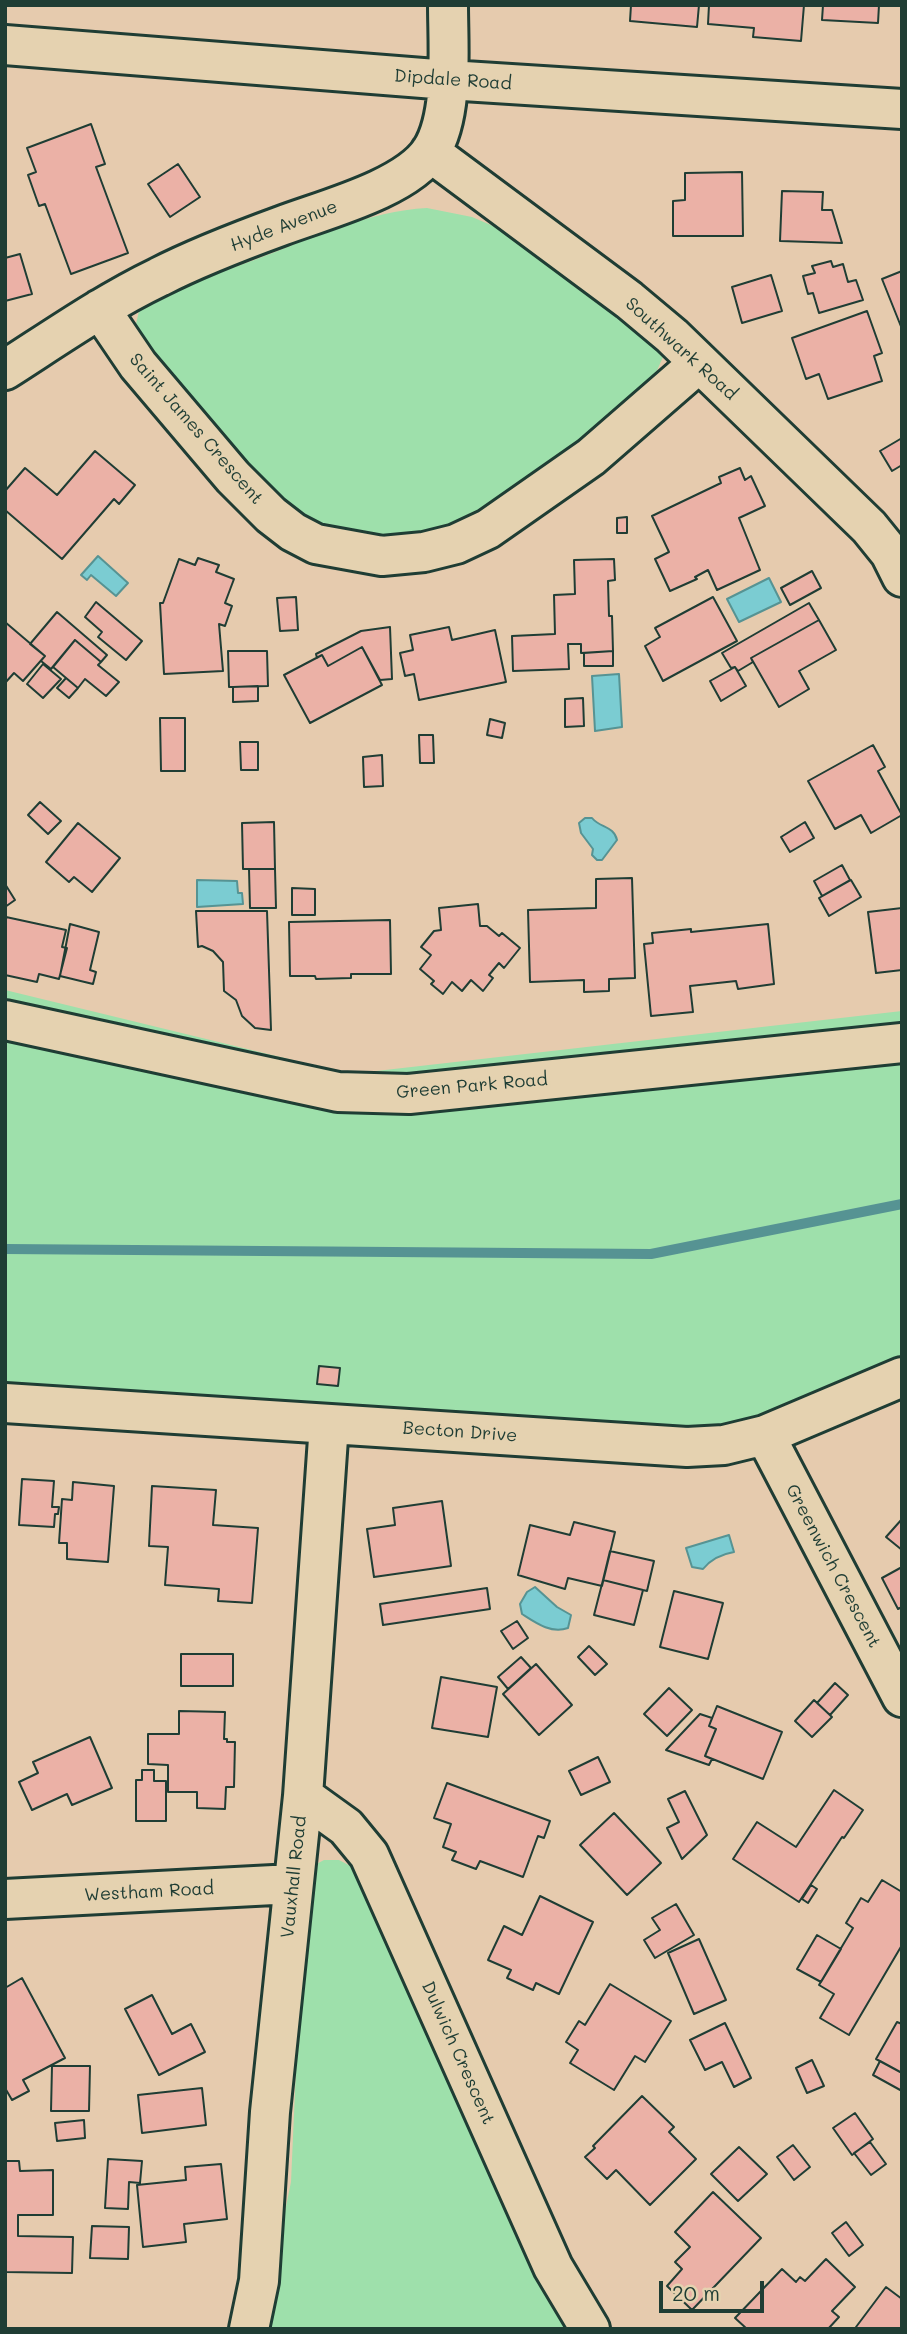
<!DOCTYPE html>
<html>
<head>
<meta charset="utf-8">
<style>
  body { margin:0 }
  #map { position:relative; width:907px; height:2334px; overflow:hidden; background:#e6cbae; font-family:Mali,sans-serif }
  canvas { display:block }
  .frame { position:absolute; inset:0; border:7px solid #1f3d34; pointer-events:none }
  .scale { position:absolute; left:659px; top:2281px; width:105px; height:32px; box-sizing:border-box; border:4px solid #1f3d34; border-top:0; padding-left:9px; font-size:21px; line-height:24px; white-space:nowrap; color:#1f3d34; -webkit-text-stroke:5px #e5d2b0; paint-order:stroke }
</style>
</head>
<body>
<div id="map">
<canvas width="907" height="2334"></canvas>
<div class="frame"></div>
<div class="scale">20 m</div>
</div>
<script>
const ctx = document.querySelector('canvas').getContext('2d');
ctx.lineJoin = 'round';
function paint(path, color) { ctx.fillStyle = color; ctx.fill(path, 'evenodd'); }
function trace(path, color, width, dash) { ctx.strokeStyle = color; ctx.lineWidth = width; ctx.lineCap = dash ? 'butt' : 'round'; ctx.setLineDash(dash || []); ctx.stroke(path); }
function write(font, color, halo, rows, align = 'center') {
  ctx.font = font + ' Mali,sans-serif'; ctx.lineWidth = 7; ctx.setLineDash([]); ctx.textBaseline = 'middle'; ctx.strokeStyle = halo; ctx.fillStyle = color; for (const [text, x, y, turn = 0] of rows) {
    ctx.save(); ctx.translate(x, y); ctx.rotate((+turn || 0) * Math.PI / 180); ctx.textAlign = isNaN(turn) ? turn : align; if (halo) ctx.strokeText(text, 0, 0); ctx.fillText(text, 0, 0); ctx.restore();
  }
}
paint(new Path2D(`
  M427 208 472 217 512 234 659 347 663 357 655 375 625 413 510 502 413 544 340 538 297 515 238 462 138 339 136 324 139 311C173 286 217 274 257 259 312 238 369 211 427 208Z
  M5 990 350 1074 902 1011V1365L821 1401 713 1428 399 1415 5 1386Z
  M324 1860H339L360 1871 433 2028 507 2215 541 2278 575 2329H261L291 2182 304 1888 309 1868Z`), '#9ee0ab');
const water = new Path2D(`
  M98 556 128 583 116 596 91 575 87 580 81 575Z
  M769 578 781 602 739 622 727 599Z
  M619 674 622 727 595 731 592 676Z
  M585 818H592C600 828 614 826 617 840L602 860H597L592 855 593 849 581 833 579 823Z
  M197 880 237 881 238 893H242L243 904 197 907Z
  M729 1535 734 1552C722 1554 711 1559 703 1569L692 1567 686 1548Z
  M535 1587 557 1607 571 1615 568 1628C551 1634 536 1623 522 1614L520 1604 527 1592Z`);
paint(water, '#7bccd2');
trace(water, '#569393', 2);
trace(new Path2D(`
  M5 1249 651 1254 902 1204`), '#569393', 10);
const building = new Path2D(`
  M631 5H699L697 27 630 21Z
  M709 5H804L801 41 753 37 754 28 708 24Z
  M823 5H879L878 23 822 20Z
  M91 124 105 164 96 167 128 253 71 274 45 204 39 206 28 175 36 172 27 148Z
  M178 164 200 197 170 217 148 184Z
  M742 172 743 236H673V201L685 200V173Z
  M782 191 823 192 822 210H832L842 243 780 241Z
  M20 254 32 294 5 301V258Z
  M831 261 833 267 843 264 848 282 856 280 863 300 819 313 813 293 808 294 803 276 815 273 812 266Z
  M902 271V329L882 279Z
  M771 275 782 311 742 323 732 287Z
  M867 311 882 353 874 356 882 381 828 399 819 374 806 379 792 338Z
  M902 438V465L892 471 880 451Z
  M95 451 135 485 119 504 114 499 62 559 5 510V491L25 468 57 495Z
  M740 468 745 480 751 476 765 506 739 518 760 570 717 590 708 570 695 577 697 579 670 591 655 559 669 552 652 516 721 483 719 477Z
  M627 517V533H617V518Z
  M198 558 219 565 216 572 234 579 225 603 232 606 225 626 219 624 223 671 164 674 160 603H163L179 559 195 565Z
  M614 559 615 580 608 581 609 616H612L613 651 581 653V644H568L569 669 513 671 512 636 555 634 554 595 575 594 574 560Z
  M812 571 821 588 790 605 781 588Z
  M296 597 298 630 280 631 277 598Z
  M713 597 737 641 663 681 645 646 660 637 655 628Z
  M96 602 142 641 126 660 98 637 102 632 85 617Z
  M809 603 819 620 751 658 753 662 738 671 735 667 731 668 722 653Z
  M57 612 107 655 101 662 75 640 51 669 41 661 45 656 30 644Z
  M819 620 836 650 799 671 809 689 779 707 751 658Z
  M5 622 45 656 23 681 14 673 5 683Z
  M390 627 392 679 380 680 362 647 328 666 322 655 317 658 316 654 361 631Z
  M449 627 452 640 495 630 506 682 419 700 414 674 405 676 400 653 413 650 410 635Z
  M75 640 101 662 98 665 119 682 106 696 85 679 78 688 53 667Z
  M362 647 382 685 310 723 284 675 322 655 328 666Z
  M228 651H267L268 686 229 687Z
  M613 651V666H584V653Z
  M43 664 61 679 43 698 27 684Z
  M735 667 746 686 721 701 710 681Z
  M66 678 78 688 69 698 57 688Z
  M258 686V701L233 702V687Z
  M583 698 584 726 565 727V699Z
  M160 718H185V771H161Z
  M490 719 505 723 502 738 487 735Z
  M419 735H433L434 763H420Z
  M240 742H258V770H241Z
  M873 745 885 767 878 771 902 815 871 833 861 815 835 829 808 781Z
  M382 755 383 786 364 787 363 757Z
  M40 802 61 821 48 834 28 815Z
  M274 822 275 869H243L242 823Z
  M805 822 814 838 790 852 781 837Z
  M78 823 120 858 92 892 74 877 69 882 46 862Z
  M842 865 850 880 822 896 814 881Z
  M249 869H275L276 908H250Z
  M632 878 635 978 609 979V991L584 992V980L530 982 528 910 596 908V879Z
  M851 880 861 897 829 916 819 898Z
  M5 884 15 900 5 907Z
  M292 888 315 889V915H292Z
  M478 904 480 926H487L499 936 502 933 520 948 504 968 499 963 489 975 493 978 483 991 471 980 462 991 452 982 443 994 431 984 434 981 420 969 431 955 421 947 434 931 441 930 439 908Z
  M902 908V970L876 973 868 912Z
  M196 911H267L271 1030 255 1028 242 1016 236 1000 224 991 223 962 213 951 202 946 198 947Z
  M6 917 66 930 62 947 67 948 59 979 39 974 37 982 5 975Z
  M390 920 391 974H351V978L316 979 315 976H290L289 922Z
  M70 924 99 932 90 970 96 972 93 984 60 976Z
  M768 924 774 984 738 989 736 981 690 986 693 1012 651 1016 644 944 653 943 652 933 691 929V932Z
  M319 1366 340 1368 338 1386 317 1384Z
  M22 1479 54 1481 52 1507H59L58 1514H55L54 1527 19 1525Z
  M73 1482 114 1486 108 1562 67 1559V1543H59L62 1499 72 1500Z
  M152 1486 216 1490 213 1525 258 1528 252 1603 218 1601 219 1589 165 1585 168 1547 149 1546Z
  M442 1501 451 1566 374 1577 367 1529 395 1525 393 1508Z
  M902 1519V1550L886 1537Z
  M574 1522 615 1532 602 1586 568 1578 565 1589 518 1575 530 1525 570 1535Z
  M610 1551 654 1561 647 1591 603 1580Z
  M902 1567V1607L898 1609 882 1578Z
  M603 1580 643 1590 634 1625 594 1615Z
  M487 1588 490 1609 383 1625 380 1604Z
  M674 1591 723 1603 708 1659 660 1647Z
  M517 1621 528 1638 513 1649 501 1631Z
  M589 1646 607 1664 595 1675 578 1657Z
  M181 1654H233V1686H181Z
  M521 1657 531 1668 508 1689 498 1677Z
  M536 1664 572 1705 539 1735 503 1694Z
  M441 1677 497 1687 488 1737 432 1728Z
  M835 1683 848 1695 830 1715 817 1703Z
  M669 1688 692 1710 667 1736 644 1714Z
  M814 1700 832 1717 812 1737 795 1721Z
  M717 1706 782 1732 763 1779 705 1756 716 1729 709 1726Z
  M179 1711 225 1712 224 1739H227V1742H235L234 1787H226L225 1809 197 1808V1792H168V1765L148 1764V1734H179Z
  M700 1714 712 1718 709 1726 716 1729 705 1756 712 1759 709 1765 666 1750Z
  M90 1737 112 1788 72 1805 67 1794 32 1810 19 1782 38 1773 33 1762Z
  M598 1757 610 1782 581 1795 569 1771Z
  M142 1770H154V1781H166V1821H136V1780H142Z
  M447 1783 550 1821 544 1838 538 1836 523 1877 480 1861 476 1869 452 1860 456 1852 443 1847 451 1824 434 1818Z
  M834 1790 863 1810 844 1838 842 1837 799 1902 733 1859 757 1822 796 1847Z
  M685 1791 707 1835 682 1859 667 1828 679 1822 668 1799Z
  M614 1813 661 1863 627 1895 580 1845Z
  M882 1880 902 1892V1945L849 2035 820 2018 834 1994 819 1985 853 1928 846 1923 861 1898 868 1902Z
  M811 1885 817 1889 808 1903 802 1899Z
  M540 1896 593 1922 559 1994 536 1983 533 1990 507 1978 511 1970 488 1960 504 1926 522 1935Z
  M676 1904 694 1935 655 1958 644 1940 660 1930 652 1918Z
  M817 1935 841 1949 821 1982 797 1969Z
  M699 1939 726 2000 694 2014 668 1953Z
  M22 1978 65 2058 23 2080 29 2091 12 2100 5 2088V1988Z
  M610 1984 671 2021 645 2062 635 2056 614 2090 570 2063 578 2050 566 2042 579 2021 585 2025Z
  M152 1995 172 2034 191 2024 205 2052 159 2075 125 2009Z
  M897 2022 902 2024V2073L876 2059Z
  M725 2023 751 2078 734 2087 722 2062 705 2070 690 2040Z
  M812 2060 824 2086 807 2093 796 2068Z
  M880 2061 902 2073V2091L873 2075Z
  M52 2066H90L89 2111H51Z
  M202 2088 206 2125 142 2133 138 2095Z
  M642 2096 674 2127 669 2132 696 2159 650 2205 616 2170 607 2179 585 2157 595 2148 593 2146Z
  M855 2113 873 2139 852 2155 833 2128Z
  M84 2120 85 2138 57 2141 55 2123Z
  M870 2142 886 2164 871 2175 854 2153Z
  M793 2145 810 2167 794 2180 777 2157Z
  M739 2147 767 2174 738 2201 711 2174Z
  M108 2159 142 2161 140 2183 129 2182 128 2209 105 2208Z
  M5 2161H19L20 2171 53 2170V2215H18V2236L73 2237 72 2273 5 2272Z
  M221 2164 227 2219 184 2224 186 2242 143 2247 137 2185 186 2180 185 2167Z
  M713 2192 761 2238 692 2310 667 2286 682 2269 675 2262 690 2247 675 2232Z
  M846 2222 863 2245 849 2256 832 2233Z
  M92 2226 129 2227 128 2259 90 2258Z
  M826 2259 855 2287 832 2311 839 2317 828 2329H747L735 2318 782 2269 796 2282 800 2277 805 2281Z
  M886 2287 902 2299V2329H859L856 2327Z`);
paint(building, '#ebb1a6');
trace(building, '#1f3d34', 2);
const minor = new Path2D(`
  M5 45 448 80 902 109
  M430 152 629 300 672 336 869 527 890 553 902 577
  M100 309 138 365 233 477 271 515 293 532 316 544 382 556 424 552 456 544 488 529 591 457 699 363
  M5 370C55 338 105 303 159 277 198 257 240 241 281 226 323 210 406 189 431 151 454 115 448 47 448 5
  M5 1020 338 1092 409 1094 902 1043
  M5 1403 687 1447 724 1445 765 1435 902 1377
  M765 1435 902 1697
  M303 1796 346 1827 369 1855 553 2267 590 2329
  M5 1899 293 1884
  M249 2329 259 2281 270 2112 303 1796 329 1424`);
trace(minor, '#1f3d34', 44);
trace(minor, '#e5d2b0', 38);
write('18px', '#1f3d34', '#e5d2b0', [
  ["Dipdale Road",453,80,4],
  ["Hyde Avenue",284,226,-21],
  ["Southwark Road",681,349,42],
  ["Saint James Crescent",196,429,49],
  ["Green Park Road",472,1086,-5],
  ["Becton Drive",460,1432,4],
  ["Greenwich Crescent",833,1566,62],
  ["Vauxhall Road",294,1877,-84],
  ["Westham Road",149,1892,-3],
  ["Dulwich Crescent",458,2053,66]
]);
</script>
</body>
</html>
